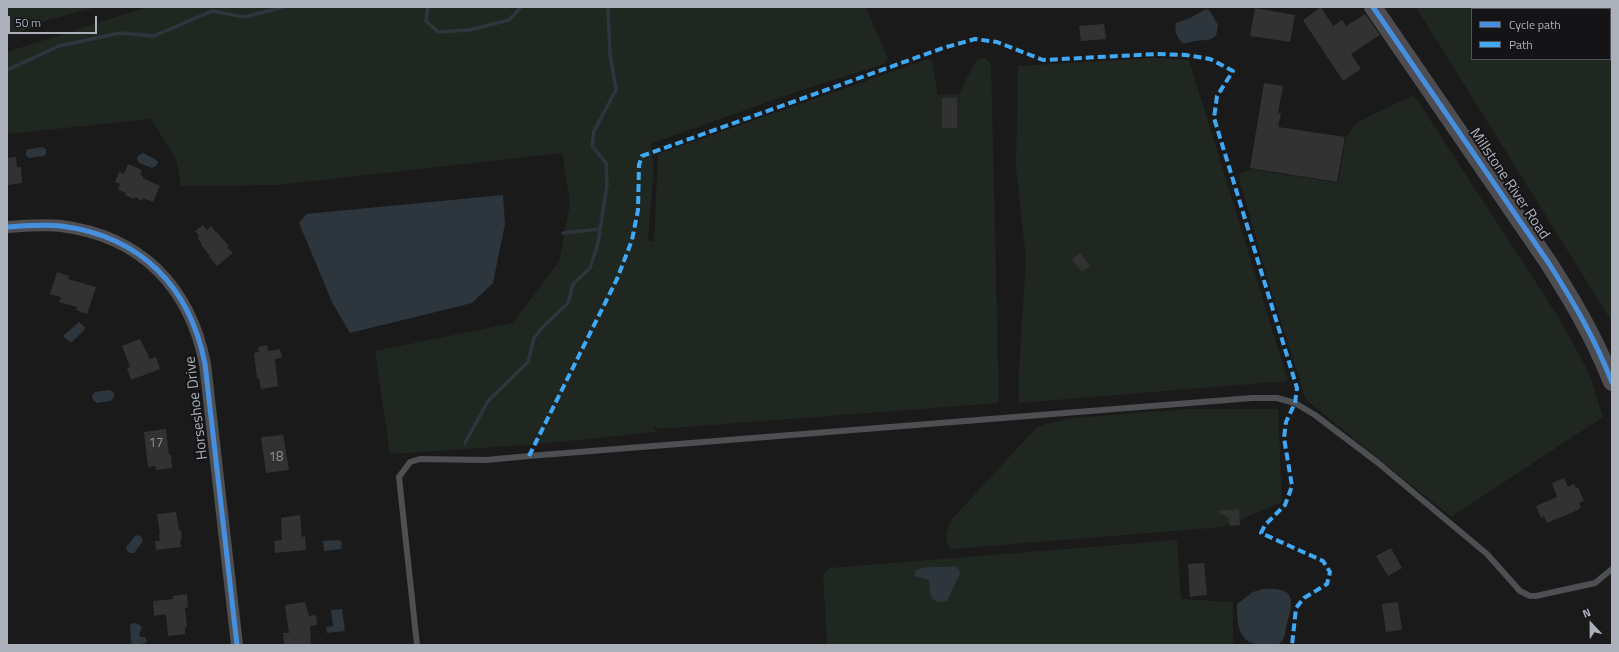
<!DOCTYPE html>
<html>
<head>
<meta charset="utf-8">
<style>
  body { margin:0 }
  #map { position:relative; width:1619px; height:652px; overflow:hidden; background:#1a1a1a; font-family:"Titillium Web",sans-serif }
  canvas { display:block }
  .frame { position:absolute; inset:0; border:8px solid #abb0bb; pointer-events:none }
  .legend { position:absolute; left:1471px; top:8px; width:140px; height:52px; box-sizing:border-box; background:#141416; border:1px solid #505258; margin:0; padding:5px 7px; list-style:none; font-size:12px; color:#abb0bb }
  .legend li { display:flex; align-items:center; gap:8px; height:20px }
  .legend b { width:20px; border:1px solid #505258 }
  .north { position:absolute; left:1571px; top:604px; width:40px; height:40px; -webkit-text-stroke:3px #141416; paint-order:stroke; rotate:338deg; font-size:11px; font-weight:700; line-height:16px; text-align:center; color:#abb0bb }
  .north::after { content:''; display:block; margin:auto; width:14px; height:18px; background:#abb0bb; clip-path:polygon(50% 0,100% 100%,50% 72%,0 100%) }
  .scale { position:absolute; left:8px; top:16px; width:89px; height:18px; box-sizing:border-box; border:2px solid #abb0bb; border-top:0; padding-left:5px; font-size:12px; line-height:14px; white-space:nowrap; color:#abb0bb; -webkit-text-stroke:3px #141416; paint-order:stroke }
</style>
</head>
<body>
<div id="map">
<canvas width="1619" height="652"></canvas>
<div class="frame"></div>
<ul class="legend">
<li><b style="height:5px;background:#468fdf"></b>Cycle path</li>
<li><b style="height:5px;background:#3fa9f5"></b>Path</li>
</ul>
<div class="north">N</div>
<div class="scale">50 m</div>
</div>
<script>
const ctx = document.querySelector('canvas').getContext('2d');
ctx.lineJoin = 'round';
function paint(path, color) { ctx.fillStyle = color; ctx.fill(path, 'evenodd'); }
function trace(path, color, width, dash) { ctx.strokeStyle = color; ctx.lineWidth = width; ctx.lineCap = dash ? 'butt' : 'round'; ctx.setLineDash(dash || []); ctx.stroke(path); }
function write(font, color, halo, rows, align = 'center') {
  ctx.font = font + ' "Titillium Web",sans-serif'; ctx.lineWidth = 4; ctx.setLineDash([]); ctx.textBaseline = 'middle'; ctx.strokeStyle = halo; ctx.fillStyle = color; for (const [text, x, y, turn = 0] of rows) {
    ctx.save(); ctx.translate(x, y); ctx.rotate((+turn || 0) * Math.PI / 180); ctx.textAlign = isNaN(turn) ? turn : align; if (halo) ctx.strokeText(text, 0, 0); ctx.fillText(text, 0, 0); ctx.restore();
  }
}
paint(new Path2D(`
  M7 7H97L48 20 20 32 7 35Z
  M147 7H866L888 59 884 64 799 91 650 144 654 167 648 241 654 242 658 154 928 59 932 61 938 95 959 94 974 64 979 59 984 58 991 63 999 403 659 429 653 425 656 432 528 445 390 454 375 351 513 323 559 262 570 203 562 153 279 185 181 186 176 159 151 119 7 134V52Z
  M1416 7H1612V322ZM1472 9H1610V59H1472Z
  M1153 58 1189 60 1288 381 1019 403 1018 385 1026 258 1016 168 1018 66Z
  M1414 95 1559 318 1589 373 1603 417 1451 517 1306 400 1270 287 1239 178 1240 173 1252 169 1338 183 1346 137 1357 122Z
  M1187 409H1278L1282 502 1223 527 952 549 947 544 946 533 951 520 1036 428 1045 424 1073 418Z
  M1177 540 1181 599 1233 602V645H827L823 574 830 568Z`), '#202721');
paint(new Path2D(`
  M1206 9 1210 11 1218 25C1217 43 1209 39 1195 41 1190 42 1187 44 1182 43 1177 37 1174 31 1176 23L1190 18Z
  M42 147 46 149V154L44 156 29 158 26 155V150Z
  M143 153 155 159 158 162 156 166 152 168 139 163 137 158 139 155Z
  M503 195 505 224 493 283 472 303 350 333 332 302 299 223 306 214Z
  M79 322 85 327V329L72 342H70L64 337V335Z
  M110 390 114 393V397L110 401 97 403 93 400 92 395 95 392Z
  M139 535 142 538 143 541 134 553H130L127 551 126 547 135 536Z
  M339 540 342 542 341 549 324 551 323 541Z
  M954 566 959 569 960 574 947 601C929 606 930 591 929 580L915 576V571C927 564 940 569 954 566Z
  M1262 589C1292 587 1296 596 1287 623 1285 630 1286 638 1280 643 1276 646 1270 645 1265 645 1238 645 1237 626 1237 604L1253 592Z
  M342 609 345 631 327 633 326 627 333 626 331 610Z
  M135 623 140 625 142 627 139 635 141 637H145L147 642C142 644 136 646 131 643L130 627 131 624Z`), '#2d353d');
trace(new Path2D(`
  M428 7 426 21 438 32 469 30 509 20 521 7
  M7 70 59 46 120 33 154 36 212 11 244 17 284 7
  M563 233 600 229
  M465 443 488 401 528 362 534 338 543 327 568 303 573 284 590 268 598 243 607 185 606 163 592 146 594 131 616 90 610 54 608 7`), '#2d353d', 3.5);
paint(new Path2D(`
  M1321 7 1333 26 1342 20 1346 26 1365 14 1380 35 1351 54 1361 69 1343 81 1303 20Z
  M1255 8 1295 15 1290 42 1250 36Z
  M1104 24 1106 39 1081 41 1079 26Z
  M1264 83 1283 86 1278 113H1281L1278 127 1345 137 1337 182 1250 168Z
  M942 98H957V128H942Z
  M16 157 17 167H21L22 183 8 185 7 158Z
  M128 164 142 170 140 175 143 176V178L160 186 153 202 143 198 142 201 135 197 134 199 125 195 126 193 118 190 120 184 115 182 119 172 124 174Z
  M203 225 207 230 211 226 229 246 227 247 233 253 217 266 209 257 210 256 201 245 202 244 197 238 199 236 195 231Z
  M1080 253 1090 266 1082 272 1072 259Z
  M57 272 69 276 68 279 96 287 87 314 76 310 77 307 59 302 61 297 50 294Z
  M140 339 150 359 156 357 160 369 131 380 127 368 130 367 122 346Z
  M267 345 268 351 280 349 282 358 275 359 278 386 261 389 259 378H257L254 353 259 352 258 347Z
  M166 429 169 455H171L172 468 156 470 155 466 148 467 144 432Z
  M283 435 289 470 266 473 261 437Z
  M1564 478 1568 487 1574 484 1576 488 1578 487 1584 501 1579 503 1581 507 1578 510 1547 523 1544 516 1541 518 1536 506 1557 497 1552 483Z
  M1239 509 1240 525 1230 526 1229 518 1216 511Z
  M176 512 179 530H181L182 539 180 540 181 547 156 550 155 541H160L159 534H160L157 514Z
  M300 515 302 537 305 536 306 550 275 553 274 541 282 540 281 518Z
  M1391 548 1402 568 1388 576 1376 556Z
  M1204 563 1207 595 1190 597 1188 564Z
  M187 594 188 607 185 608 187 627H185V634L168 636 166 614 154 616 153 601 173 599V596Z
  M305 602 309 616 316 615 317 625 310 626 311 644 284 645 283 633H289L285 605Z
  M1398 602 1402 630 1386 632 1382 604Z`), '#323232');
trace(new Path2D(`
  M417 645 399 477 410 462 420 459 486 460 529 456 1252 398H1277L1295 403 1315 415 1377 462 1487 554 1520 591 1530 596H1536L1595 583 1612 569`), '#4e4f53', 6);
trace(new Path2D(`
  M7 227C25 226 43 224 61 226 141 236 190 287 205 364L237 645`), '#4e4f53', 12);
trace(new Path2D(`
  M1373 7 1548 262C1574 303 1594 337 1612 382`), '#4d4d51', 18);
trace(new Path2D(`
  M529 456 617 279 632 240 638 210 639 165 642 156 943 48 975 39 997 42 1043 60 1157 54 1186 55 1210 59 1233 71 1217 96 1214 118 1297 388 1295 403 1286 422 1284 438 1292 486 1285 505 1265 525 1261 533 1323 561 1330 572 1327 584 1304 598 1296 608 1292 645`), '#3fa9f5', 4, [8, 4]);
trace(new Path2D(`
  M1373 7 1548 262C1574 303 1594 337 1612 382
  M7 227C25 226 43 224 61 226 141 236 190 287 205 364L237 645`), '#468fdf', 5);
write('13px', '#8d9099', null, [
  ["17",156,444],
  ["18",276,458]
]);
write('15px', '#abb0bb', '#141416', [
  ["Millstone River Road",1509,184,56],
  ["Horseshoe Drive",197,408,-97]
]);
</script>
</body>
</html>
